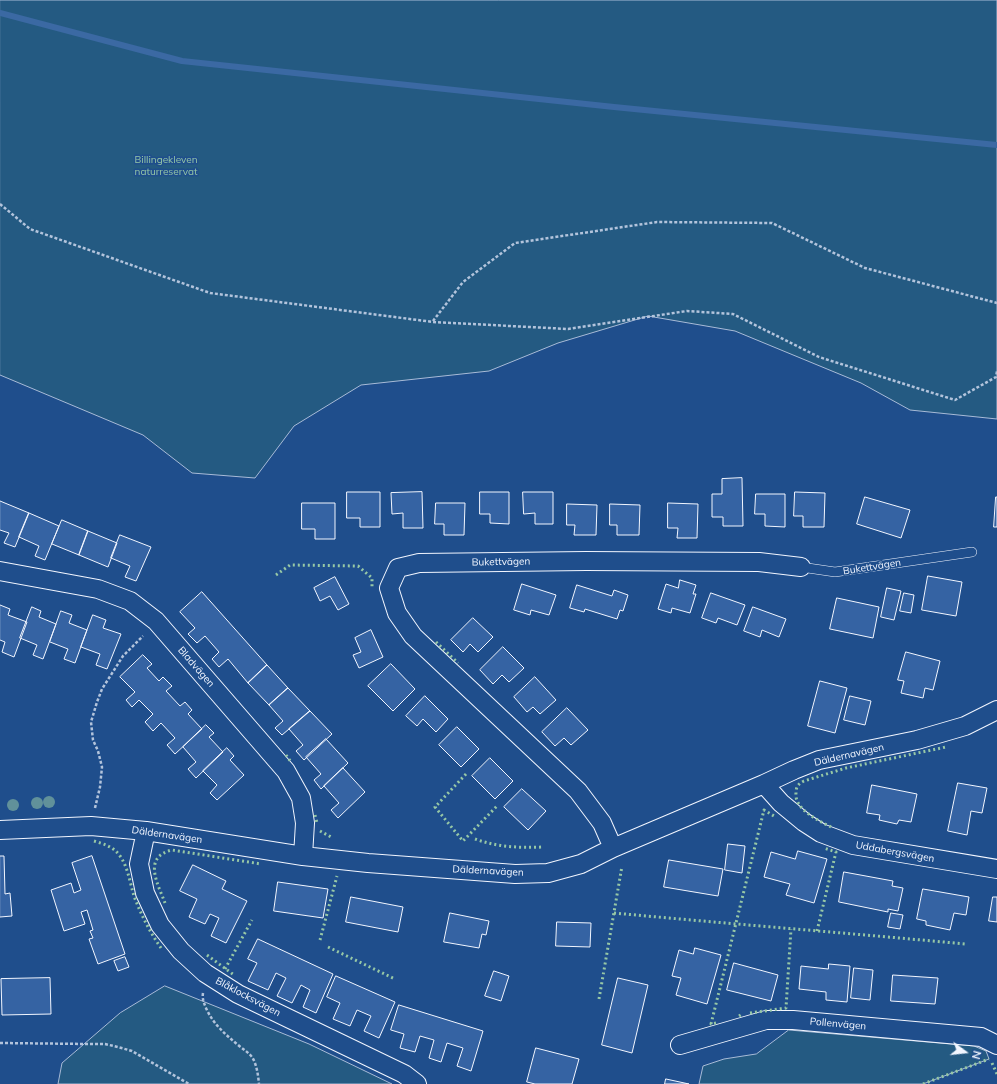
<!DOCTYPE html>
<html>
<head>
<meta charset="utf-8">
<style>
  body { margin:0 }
  #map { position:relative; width:997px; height:1084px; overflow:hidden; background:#1f4e8c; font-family:Mulish,sans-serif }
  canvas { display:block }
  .north { position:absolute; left:945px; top:1032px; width:40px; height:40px; -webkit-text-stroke:3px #1f4e8c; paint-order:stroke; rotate:105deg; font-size:11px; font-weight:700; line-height:16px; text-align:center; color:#f2f6ff }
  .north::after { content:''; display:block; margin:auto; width:14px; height:18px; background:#f2f6ff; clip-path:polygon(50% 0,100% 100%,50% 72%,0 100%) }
</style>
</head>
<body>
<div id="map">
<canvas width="997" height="1084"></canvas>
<div class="north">N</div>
</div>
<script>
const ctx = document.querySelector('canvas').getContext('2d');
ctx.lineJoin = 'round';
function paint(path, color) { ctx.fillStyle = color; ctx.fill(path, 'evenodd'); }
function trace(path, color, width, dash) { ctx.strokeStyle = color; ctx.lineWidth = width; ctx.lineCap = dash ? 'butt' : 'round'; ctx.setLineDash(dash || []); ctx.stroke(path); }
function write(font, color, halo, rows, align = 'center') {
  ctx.font = font + ' Mulish,sans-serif'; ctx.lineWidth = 3; ctx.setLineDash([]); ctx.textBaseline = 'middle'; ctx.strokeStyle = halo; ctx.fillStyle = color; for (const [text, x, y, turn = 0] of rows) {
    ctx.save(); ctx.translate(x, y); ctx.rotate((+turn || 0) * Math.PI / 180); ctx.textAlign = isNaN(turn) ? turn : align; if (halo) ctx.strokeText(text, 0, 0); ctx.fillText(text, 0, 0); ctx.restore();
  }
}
const green = new Path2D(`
  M0 0H997V419L910 410 861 383 735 331 648 316 558 343 489 371 361 385 294 426 255 478 192 473 143 435 0 375Z
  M165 986 309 1044 392 1084H58L62 1063 120 1013Z
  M789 1030 974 1046 986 1051 989 1059 923 1084H699L703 1066 724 1059 756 1054Z`);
paint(green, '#245a82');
trace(green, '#a8bbd7', 1);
trace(new Path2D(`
  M0 13 182 61 614 107 997 145`), '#3b69a3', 6);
const building = new Path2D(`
  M742 478 743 526H723V517H712V494H722V479Z
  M347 492H380V527H360V518H347Z
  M422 492 423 528H403V513L392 514 391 493Z
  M480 492H509V524L490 523V514H480Z
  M523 492H553V524H535V513L524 514Z
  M795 492 825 493 824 527H803V516H794Z
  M756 494H785V527L765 526V514H755Z
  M865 497 910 510 901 538 857 524Z
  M996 497H997V527H994Z
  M0 501 29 513 15 547 4 543 9 533 0 530Z
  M302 503H335V539H315V529H302Z
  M436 503H465L464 535H444V524H435Z
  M668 503 698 504 697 538H677L678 528H668Z
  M567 504 597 505 596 535H574L575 525H567Z
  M610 504 640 505 639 535H617V525H610Z
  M29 513 59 526 45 560 35 556 39 546 19 537Z
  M62 520 88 531 79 555 52 544Z
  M88 531 117 543 108 567 79 555Z
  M120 535 151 547 136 581 125 577 130 566 111 558Z
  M928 576 962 582 956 616 922 610Z
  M335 577 349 604 338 610 330 596 320 601 314 588Z
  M680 580 696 585 693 594H696L690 613 672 608 671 613 658 609 666 584 678 588Z
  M522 584 556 595 549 615 531 610 530 615 514 610Z
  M577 585 612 596 614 590 628 595 623 611 620 610 617 619 585 609 584 612 570 608Z
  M887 588 901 591 894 620 881 617Z
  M202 592 267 665 248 683 228 659 219 667 212 659 219 652 205 636 197 643 188 634 195 628 180 612Z
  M711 593 745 605 737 625 718 618 716 623 702 618Z
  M904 593 914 595 911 613 900 611Z
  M837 598 879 607 873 638 830 629Z
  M0 605 10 609 8 615 27 622 14 657 2 652 5 642 0 640Z
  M32 607 41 611 39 617 56 624 43 659 33 655 37 645 20 638Z
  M753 607 786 619 779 637 762 630 760 637 744 631Z
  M61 611 72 615 69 623 87 630 75 663 64 659 68 649 50 642Z
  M93 615 106 620 103 628 121 634 107 669 96 665 100 654 81 647Z
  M473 618 493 637 478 652 470 644 463 652 451 640Z
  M371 630 383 657 359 668 353 655 361 652 355 638Z
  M503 647 524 668 509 682 502 675 493 684 480 670Z
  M906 652 940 661 933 690 925 688 923 698 901 693 904 681 898 680Z
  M143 655 152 664 147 668 159 681 163 677 172 686 166 691 180 706 185 702 192 710 188 714 202 729 175 754 167 745 175 738 161 723 153 731 145 722 153 714 139 700 132 707 126 700 135 692 120 677Z
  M391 664 415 689 393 711 368 686Z
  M267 665 288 688 269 705 248 683Z
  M535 677 556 700 540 714 533 707 527 712 514 697Z
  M820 681 847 688 835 733 808 726Z
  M288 688 310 711 282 735 275 728 283 721 269 705Z
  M425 696 448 719 436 732 423 719 417 726 406 716Z
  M850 696 871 701 865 725 844 720Z
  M567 708 588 730 571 745 564 738 555 746 542 732Z
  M310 711 332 734 304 760 296 751 303 745 289 729Z
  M206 725 214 733 209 737 223 752 196 778 188 769 196 762 183 747Z
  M457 727 479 749 461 767 439 745Z
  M326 739 348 763 321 789 314 780 321 774 306 757Z
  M227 748 234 756 230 760 244 775 217 800 210 793 217 785 203 771Z
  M490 758 513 781 495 799 472 776Z
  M343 768 365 792 338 818 331 810 339 803 324 786Z
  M958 783 987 788 982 813 971 811 967 835 948 831Z
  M872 785 917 794 911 822 899 820 897 824 879 820 880 815 867 813Z
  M522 789 546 811 528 830 504 807Z
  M728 844 745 846 742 873 725 870Z
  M798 851 827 859 814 903 786 895 790 884 764 877 771 852 795 859Z
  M0 856H4L5 894 10 893 12 916 0 917Z
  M92 856 125 954 98 964 89 939 93 938 90 931 93 930 87 910 81 912 85 924 64 931 51 890 71 883 74 893 81 890 72 863Z
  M669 860 723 869 718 896 664 887Z
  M193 865 226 881 222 889 247 901 226 943 211 936 219 918 210 914 205 924 189 917 197 899 180 891Z
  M844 872 893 881 892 886 903 888 898 911 888 909V912L839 902Z
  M278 882 328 889 323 918 274 911Z
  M923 889 969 897 966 915 954 913 950 930 926 925V921L917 919Z
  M351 897 403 907 398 932 346 922Z
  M993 897H997V922L989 921Z
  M450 913 489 921 486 935 482 934 479 948 444 942Z
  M891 913 903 915 900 929 888 927Z
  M557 922 591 923 590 947 556 946Z
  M258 939 333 974 316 1013 303 1007 310 990 301 985 292 1003 277 996 286 978 276 973 268 990 248 981 257 963 248 959Z
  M695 948 721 955 707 1004 676 995 681 978 672 976 679 950 693 954Z
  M125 957 129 967 118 971 114 961Z
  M734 963 778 975 771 1001 727 990Z
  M829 964 850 966 847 1002 826 1000V992L799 989 801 966 828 969Z
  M854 968 873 970 870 1000 851 998Z
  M494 971 509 976 501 1001 485 996Z
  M893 975 938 978 935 1004 891 1001Z
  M336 976 395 1002 379 1038 364 1031 371 1016 357 1010 350 1026 333 1019 340 1003 327 997Z
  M50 978 51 1014 2 1015 1 979Z
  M618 978 648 985 632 1053 602 1045Z
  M399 1005 483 1031 471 1071 457 1066 463 1048 447 1043 441 1062 429 1058 434 1040 420 1036 415 1052 400 1048 404 1034 391 1030Z
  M536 1048 579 1059 572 1084H535L527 1082Z
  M666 1079 689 1084H665Z`);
paint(building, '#3563a3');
trace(building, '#f2f6ff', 1);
const service = new Path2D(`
  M801 567 835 572 972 552`);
const minor = new Path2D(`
  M0 571 98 589 130 601 156 621 286 771 301 798 305 823 303 856
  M764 784 781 803 804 822 821 833 853 845 997 869
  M0 830 91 826 146 831 303 856 368 863 515 874 548 873 581 864 613 848 764 784 794 770 819 760 917 740 965 726 997 710
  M146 831 139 864 145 893 160 925 181 951 205 973 238 994 404 1074 417 1084
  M613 848 602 823 578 791 413 636 397 613 389 588 398 568 419 563 586 561 759 562 801 567
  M680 1045 766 1020H793L981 1037 997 1045`);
trace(service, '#f2f6ff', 10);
trace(minor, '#f2f6ff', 20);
trace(new Path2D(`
  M0 204 30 229 210 293 433 322 568 329 687 311 733 314 819 357 955 400 996 377 997 371
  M433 321 463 282 515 243 657 222 772 223 865 268 997 303
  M95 808 100 787 102 767 98 751 93 740 91 722 97 702 102 689 123 656 143 636
  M203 993C202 999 204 1003 206 1008 213 1024 225 1034 238 1045 243 1049 248 1052 252 1057 257 1065 258 1075 259 1084
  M0 1043 88 1044H105L118 1047 132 1051 189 1084`), '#b3c4dc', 2.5, [3, 2]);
trace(service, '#1f4e8c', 9);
trace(minor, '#1f4e8c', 18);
trace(new Path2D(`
  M276 575 290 565 358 566 372 578V588
  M436 642 458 663
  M286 755 291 762
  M466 774 435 807 463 841 498 805
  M315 815 317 823
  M831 827C819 821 794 809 796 793 796 787 798 784 804 781L846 768 946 747
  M320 831 333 838
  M475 839C497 847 519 848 543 847
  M94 841C104 844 114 847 120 856 128 867 130 883 134 896 141 915 150 932 161 948
  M165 903C158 884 142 857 172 850L261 864
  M614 913C731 924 848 933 965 944
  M817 931 836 852 824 848
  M320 940 337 876
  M328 947 395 979
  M207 955 234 975
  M225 969 252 920
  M599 999 622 866
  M750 1013 786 1008 791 929
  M739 1016 742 1014
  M716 1023 711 1024 764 810 774 816
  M992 1063 997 1074
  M923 1084 989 1059`), '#97c8a6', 3, [2, 3]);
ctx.fillStyle = '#61919a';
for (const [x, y] of [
  [49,802],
  [37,803],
  [13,805]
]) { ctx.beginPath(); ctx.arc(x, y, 6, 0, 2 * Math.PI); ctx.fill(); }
write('10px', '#97c8a6', '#1f4e8c', [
  ["Billingekleven",166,160],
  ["naturreservat",166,172]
]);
write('10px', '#f2f6ff', '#1f4e8c', [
  ["Bukettvägen",501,562,-1],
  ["Bukettvägen",872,567,-9],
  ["Bladvägen",196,667,49],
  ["Däldernavägen",849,755,-13],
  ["Däldernavägen",167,835,8],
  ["Uddabergsvägen",895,852,10],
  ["Däldernavägen",488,871,3],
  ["Blåklocksvägen",248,997,28],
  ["Pollenvägen",838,1024,5]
]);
</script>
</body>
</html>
